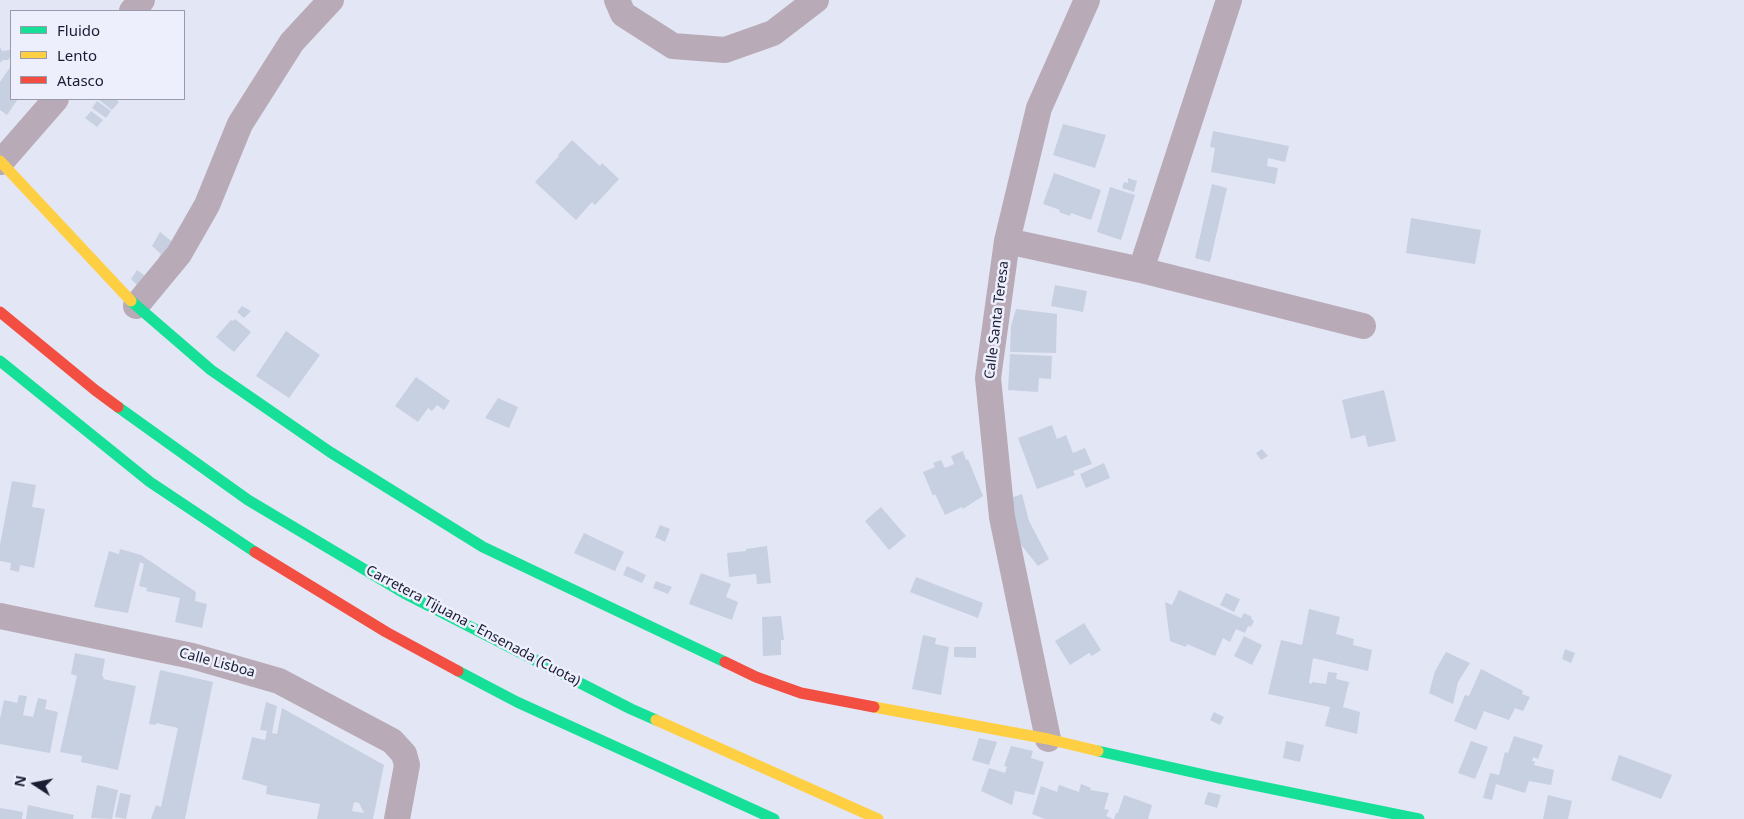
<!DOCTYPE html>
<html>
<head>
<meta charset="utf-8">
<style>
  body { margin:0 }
  #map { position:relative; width:1744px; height:819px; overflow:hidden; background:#e3e6f4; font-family:"Noto Sans",sans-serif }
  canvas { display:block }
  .legend { position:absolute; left:10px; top:10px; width:175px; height:90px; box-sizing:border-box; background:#edeffc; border:1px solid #999bac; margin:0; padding:6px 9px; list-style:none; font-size:15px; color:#1a1c33 }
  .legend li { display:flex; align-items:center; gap:10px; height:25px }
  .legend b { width:25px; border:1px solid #999bac }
  .north { position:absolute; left:10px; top:759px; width:50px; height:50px; -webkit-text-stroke:4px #edeffc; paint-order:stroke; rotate:281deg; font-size:14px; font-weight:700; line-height:20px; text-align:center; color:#1a1c33 }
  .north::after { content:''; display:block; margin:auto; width:18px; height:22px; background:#1a1c33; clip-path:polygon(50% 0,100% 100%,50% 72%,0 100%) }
</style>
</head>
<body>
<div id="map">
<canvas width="1744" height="819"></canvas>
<ul class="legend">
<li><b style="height:6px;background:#16e098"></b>Fluido</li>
<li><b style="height:6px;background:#ffcf43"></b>Lento</li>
<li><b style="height:6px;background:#f24e42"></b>Atasco</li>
</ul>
<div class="north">N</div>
</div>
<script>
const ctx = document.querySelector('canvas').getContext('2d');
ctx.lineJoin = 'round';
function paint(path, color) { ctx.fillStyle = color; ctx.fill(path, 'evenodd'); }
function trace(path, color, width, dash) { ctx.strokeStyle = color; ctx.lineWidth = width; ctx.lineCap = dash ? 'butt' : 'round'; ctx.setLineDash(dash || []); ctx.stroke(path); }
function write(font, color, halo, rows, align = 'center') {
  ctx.font = font + ' "Noto Sans",sans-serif'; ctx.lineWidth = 5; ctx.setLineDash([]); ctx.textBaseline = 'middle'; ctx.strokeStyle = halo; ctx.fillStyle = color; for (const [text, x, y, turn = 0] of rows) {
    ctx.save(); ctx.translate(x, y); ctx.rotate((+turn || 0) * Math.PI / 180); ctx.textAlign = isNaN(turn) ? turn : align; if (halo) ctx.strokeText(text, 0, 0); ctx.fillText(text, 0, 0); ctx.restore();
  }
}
paint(new Path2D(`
  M0 47 2 51 10 50V58L8 60H2V62H0Z
  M11 66V99H18L7 115 0 110V82Z
  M98 99H115L119 102 112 110Z
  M97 101 111 111 106 118 92 108Z
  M91 111 103 120 97 127 85 118Z
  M1063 124 1106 135 1095 168 1053 155Z
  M1213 131 1289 146 1285 162 1268 158 1267 166 1278 168 1275 184 1211 172 1215 148 1210 147Z
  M572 140 600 166 602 163 619 179 595 205 592 202 576 220 535 182 559 156 558 155Z
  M1054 173 1101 190 1091 220 1071 213 1070 216 1059 212 1060 210 1043 204Z
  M1128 178 1137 181 1134 192 1122 188 1124 182 1128 183Z
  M1212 184 1227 188 1210 262 1195 258Z
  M1110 187 1135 195 1121 240 1097 232Z
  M1411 218 1481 230 1475 264 1406 253Z
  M160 232 184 251 171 267 159 257 161 254 152 246Z
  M137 270 147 277 139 287 131 279Z
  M1055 285 1087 291 1083 312 1051 306Z
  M242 306 251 311 244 318 237 312Z
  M1016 309 1057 314 1056 353 1010 352 1011 326Z
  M235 319 251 332 234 352 216 337 231 320 233 321Z
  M286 331 320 355 289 398 256 376Z
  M1010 354 1052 356 1051 379 1039 378 1038 392 1008 390Z
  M416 377 450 401 444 410 437 405 432 411 428 408 418 422 395 406Z
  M1384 390 1396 441 1368 447 1365 435 1351 439 1342 400Z
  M498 398 518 407 509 428 485 418Z
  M1052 425 1057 439 1066 435 1073 453 1085 448 1092 464 1073 471 1075 475 1037 489 1018 438Z
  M1262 449 1268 456 1261 460 1256 453Z
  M963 451 966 460 968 459 983 496 963 509 962 507 945 515 935 494 933 496 923 472 935 467 933 463 941 460 945 468 954 464 951 456Z
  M1104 463 1110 478 1086 488 1080 474Z
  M12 481 36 485 32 507 45 509 34 568 20 565 19 572 10 570 11 563 0 561V545Z
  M1022 494 1029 521 1049 559 1038 566 1022 546 1012 528 1005 500Z
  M881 507 906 536 889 550 865 521Z
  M660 525 670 529 665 542 655 537Z
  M584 533 624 552 615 571 574 553Z
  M767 546 771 583 757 584 756 574 729 577 727 553 746 551V549Z
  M120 549 141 555 196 592 195 601 207 604 202 628 175 622 180 598 146 591 147 588 139 586 144 564 140 562 128 613 94 607 109 551 119 554Z
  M627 566 646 575 642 583 623 575Z
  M701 573 731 584 726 597 738 602 732 620 689 604Z
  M916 577 983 603 978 618 910 592Z
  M656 581 672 587 668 594 653 588Z
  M1179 590 1241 618 1244 613 1252 617 1251 619 1254 621 1251 627 1248 626 1245 633 1236 629 1230 642 1223 638 1215 656 1187 644 1186 647 1170 641 1165 602 1172 605Z
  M1226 593 1240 599 1234 612 1220 605Z
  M1309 609 1340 617 1336 634 1354 639 1353 645 1372 650 1368 671 1313 658 1309 683 1312 684V682L1326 684 1328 672 1337 673 1336 679 1349 682 1343 707 1360 712 1357 734 1325 726 1330 707 1268 694 1281 640 1302 645Z
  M781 616 784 640H781V655L763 656 762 617Z
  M1084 623 1101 650 1092 656 1089 653 1070 665 1055 641Z
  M923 635 936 638 935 644 949 647 941 695 912 689Z
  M1244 636 1262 645 1252 665 1234 656Z
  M954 647H976V658L954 657Z
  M1565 649 1575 653 1571 663 1562 659Z
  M1446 652 1470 663 1458 682 1453 704 1429 693 1435 671Z
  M75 653 105 659 102 676 104 677 103 679 136 686 118 770 81 762 82 756 60 752 77 676 71 674Z
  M1481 669 1523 691 1522 694 1530 697 1523 711 1515 708 1509 720 1484 711 1476 730 1454 721 1465 695 1469 696Z
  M160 670 213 682 185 819H151L156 805 161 807 178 728 156 723V725L149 724Z
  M19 695 27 696 23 715 33 717 38 698 47 700 45 709 58 712 50 753 0 744V719L4 700 17 703Z
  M266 702 277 706 272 733 277 734 282 708 384 765 373 819H317L320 804 266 794 267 786 242 779 252 737 265 740 267 731 260 730ZM354 802 359 803 364 813 352 811Z
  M1214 712 1224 717 1220 725 1210 720Z
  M1514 736 1543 745 1538 759 1533 757 1532 761H1535L1534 765 1554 770 1551 785 1529 781 1525 793 1496 784 1492 800 1483 798 1490 773 1499 775 1505 752 1508 753Z
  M979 738 997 742 989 765 972 760Z
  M1286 741 1304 745 1300 762 1283 758Z
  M1471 741 1488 747 1475 779 1458 773Z
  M1011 746 1033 751 1031 758 1044 762 1034 795 1015 791 1012 805 981 791 989 768 1005 773 1007 767 1004 766Z
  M1619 755 1672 775 1661 799 1611 780Z
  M1081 784 1091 788 1090 790 1109 793 1104 809 1109 810 1106 816 1113 819H1045L1032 814 1041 786 1057 792 1059 785 1079 792Z
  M97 785 118 790 112 819 91 818Z
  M1208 792 1221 795 1217 808 1204 804Z
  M120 793 131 795 126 819 115 817Z
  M1124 795 1152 805 1148 819H1114L1116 813H1118Z
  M1548 795 1572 801 1568 819H1543Z
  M28 805 74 815 73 819H26Z
  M0 808 23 812 22 819H0Z`), '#c7d0e1');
trace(new Path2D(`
  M617 0 623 14 673 46 725 50 773 33 816 0
  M132 11 142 0
  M1 162 56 99
  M1007 241 1141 270 1363 326
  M1141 270 1229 0
  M136 306 179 254 207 205 240 124 292 42 331 0
  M0 616 192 656 279 681 392 741 404 754 407 765 397 819
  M1048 739 1002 517 988 378 1007 241 1039 108 1087 0`), '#b8abb7', 26);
trace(new Path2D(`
  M131 301 211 370 330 452 483 547 725 662
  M0 361 150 482 255 552
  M118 407 248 500 404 593 631 709 656 720
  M458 671 517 702 774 819
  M1098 751 1214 777 1419 819`), '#16e098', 11);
trace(new Path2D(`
  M0 161 131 301
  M874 707 1048 739 1098 751
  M656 720 878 819`), '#ffcf43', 11);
trace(new Path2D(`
  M0 312 95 390 118 407
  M255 552 386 632 458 671
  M725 662 756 677 801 693 874 707`), '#f24e42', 11);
write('14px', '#1a1c33', '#edeffc', [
  ["Calle Santa Teresa",997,320,-83],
  ["Carretera Tijuana - Ensenada (Cuota)",473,626,28],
  ["Calle Lisboa",217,663,15]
]);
</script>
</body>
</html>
